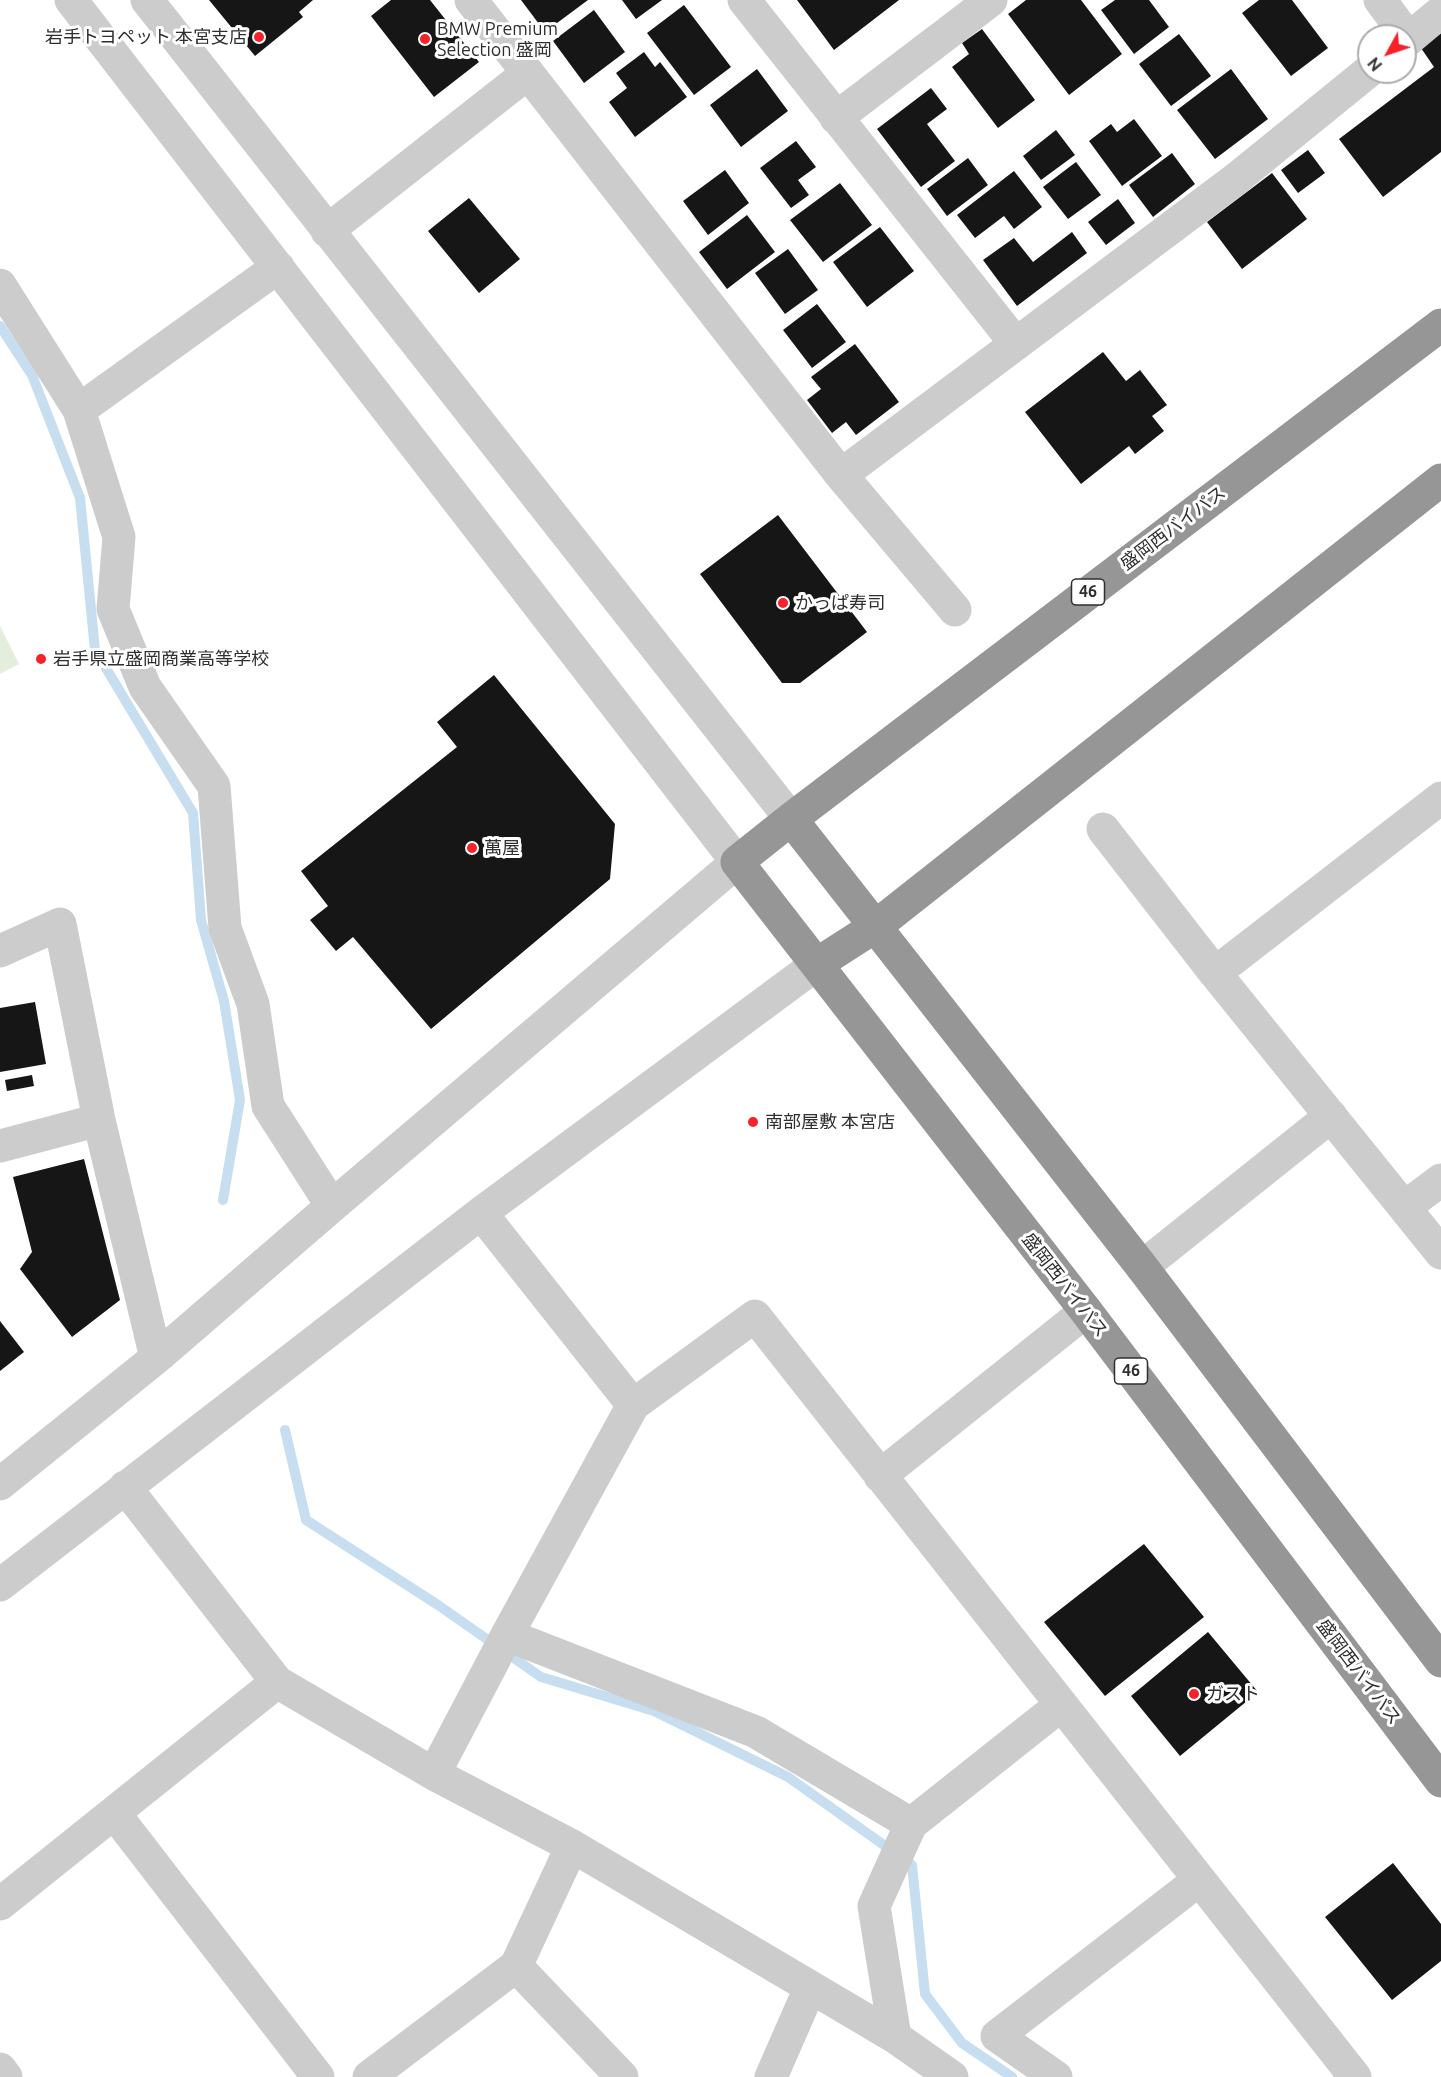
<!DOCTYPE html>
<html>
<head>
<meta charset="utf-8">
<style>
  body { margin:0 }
  #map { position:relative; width:1441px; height:2077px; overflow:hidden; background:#fff; font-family:Ubuntu,sans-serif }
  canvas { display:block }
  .north { position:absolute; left:1357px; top:24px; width:60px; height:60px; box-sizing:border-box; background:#fff; border:2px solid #acacac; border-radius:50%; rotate:230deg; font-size:16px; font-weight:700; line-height:24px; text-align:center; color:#2f2f2f }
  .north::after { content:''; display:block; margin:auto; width:21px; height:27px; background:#f72129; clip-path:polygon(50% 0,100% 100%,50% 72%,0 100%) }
</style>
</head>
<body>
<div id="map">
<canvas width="1441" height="2077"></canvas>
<div class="north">N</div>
</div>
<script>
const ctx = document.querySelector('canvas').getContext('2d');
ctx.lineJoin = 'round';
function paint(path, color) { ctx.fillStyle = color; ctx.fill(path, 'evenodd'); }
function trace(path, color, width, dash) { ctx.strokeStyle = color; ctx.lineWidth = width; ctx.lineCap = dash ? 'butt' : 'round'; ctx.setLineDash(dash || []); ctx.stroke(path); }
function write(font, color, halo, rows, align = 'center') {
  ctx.font = font + ' Ubuntu,"Noto Sans JP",sans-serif'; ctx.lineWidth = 6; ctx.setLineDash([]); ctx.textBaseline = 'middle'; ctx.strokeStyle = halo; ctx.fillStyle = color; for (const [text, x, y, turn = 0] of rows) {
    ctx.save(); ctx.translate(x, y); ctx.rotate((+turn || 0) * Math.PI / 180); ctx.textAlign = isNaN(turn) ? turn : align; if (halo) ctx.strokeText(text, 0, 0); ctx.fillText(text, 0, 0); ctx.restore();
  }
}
paint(new Path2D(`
  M0 626 19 664 0 674Z`), '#e5eedc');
trace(new Path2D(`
  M0 326 32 375 80 498 95 650 193 813 201 920 224 1001 240 1100 223 1200
  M285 1430 306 1520 438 1605 541 1677 654 1711 788 1777 912 1865 925 1994 962 2043 1012 2077`), '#c6deef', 10);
paint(new Path2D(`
  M209 0H313L299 12 303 17 255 56Z
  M391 0H430L479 62 434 97 371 16Z
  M521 0H588L545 32Z
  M622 0H662L636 19Z
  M797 0H899L834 50Z
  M1026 0H1081L1122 54 1069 95 1008 14Z
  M1115 0H1149L1169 27 1134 54 1101 10Z
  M1259 0H1292L1328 48 1291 76 1242 13Z
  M684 5 731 67 694 95 647 33Z
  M594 10 625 52 584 83 553 41Z
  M982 29 1035 100 998 128 952 67 969 54 962 43Z
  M1441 33V152L1383 197 1339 139 1434 67 1421 48Z
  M1179 34 1211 76 1171 106 1139 64Z
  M644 52 655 67 660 62 687 97 635 137 609 102 627 88 616 73Z
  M757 69 788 111 741 147 710 105Z
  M1231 69 1268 119 1215 159 1177 110Z
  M931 88 947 109 927 124 955 161 921 187 877 129Z
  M1134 119 1162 156 1122 186 1089 141 1111 124 1117 132Z
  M1056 130 1075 155 1041 180 1023 156Z
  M796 141 816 167 798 180 809 195 791 208 760 168Z
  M1308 150 1325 173 1298 193 1281 170Z
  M1172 153 1195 184 1153 217 1129 185Z
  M968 158 988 185 947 216 927 189Z
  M1076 162 1101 195 1068 219 1043 187Z
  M725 170 749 203 708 235 683 201Z
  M1014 171 1042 207 1014 229 1004 216 975 238 957 215Z
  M1272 173 1307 219 1242 269 1207 222Z
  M840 183 872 225 823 262 790 220Z
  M469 198 520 259 479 293 428 231Z
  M1118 199 1135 223 1106 245 1088 222Z
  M747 215 775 252 727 289 699 252Z
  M880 227 914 271 867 307 833 262Z
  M1072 232 1087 253 1017 306 983 260 1014 238 1033 262Z
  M788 249 818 290 785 314 755 273Z
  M817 304 846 342 812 368 783 330Z
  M855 344 899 402 856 435 846 422 832 433 807 400 821 389 811 377Z
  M1103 352 1126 381 1140 370 1167 405 1152 416 1164 431 1135 454 1129 446 1081 484 1025 412Z
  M778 515 867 632 800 683H782L700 574Z
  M494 675 615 824 610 879 431 1029 353 937 336 951 310 920 328 906 301 871 457 747 437 722Z
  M35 1002 46 1064 0 1072V1008Z
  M32 1075 34 1086 7 1091 5 1080Z
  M84 1159 120 1300 72 1337 20 1269 32 1252 13 1177Z
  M0 1321 24 1352 0 1371Z
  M1144 1544 1204 1617 1105 1696 1044 1622Z
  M1208 1632 1258 1692 1180 1756 1131 1696Z
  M1393 1863 1441 1924V1961L1392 2000 1325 1917Z`), '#161616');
trace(new Path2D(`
  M147 0 791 819
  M471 0 841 475 1236 179 1369 71
  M744 0 1016 344
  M1380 0 1409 39
  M1405 42 1441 12
  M836 118 991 0
  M327 231 528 73
  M0 285 79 410 119 537 113 609 145 687 214 786 225 928 253 1004 268 1106 332 1206
  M79 410 278 267
  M841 475 955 610
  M1441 798 1215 973 1441 1253
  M1103 829 1215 973
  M0 951 60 924 99 1120 156 1358
  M0 1146 99 1120
  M1405 1207 1441 1180
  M481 1213 633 1405 755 1316 1355 2077
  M1142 1267 1331 1116
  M880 1476 1086 1311
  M0 1484 156 1358 332 1206 737 862 71 0
  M125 1487 277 1682 434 1774 572 1846 895 2037 952 2077
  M0 1585 481 1213 817 964
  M507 1635 756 1732 911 1824 1061 1705
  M434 1774 507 1635 633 1405
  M114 1813 318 2077
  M0 1904 277 1682
  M516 1966 622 2077
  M895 2037 874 1906 911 1824
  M0 2069 6 2077
  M369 2077 516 1966 572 1846
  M771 2077 810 1988
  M1056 2077 997 2036 1199 1880`), '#ccc', 33);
trace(new Path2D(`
  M1441 325 791 819 737 862 1086 1311 1441 1781
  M791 819 1142 1267 1441 1661
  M817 964 876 926 1441 480`), '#969696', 33);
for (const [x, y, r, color] of [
  [259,37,6,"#f72129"],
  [425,39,6,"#f72129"],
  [783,603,6,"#f72129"],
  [41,659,6,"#f72129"],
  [472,848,6,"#f72129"],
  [753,1122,6,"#f72129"],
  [1194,1694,6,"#f72129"]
]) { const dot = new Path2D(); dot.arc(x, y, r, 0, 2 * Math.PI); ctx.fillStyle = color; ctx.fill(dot); trace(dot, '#fff', 2); }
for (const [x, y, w] of [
  [1088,592,33],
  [1131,1371,33]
]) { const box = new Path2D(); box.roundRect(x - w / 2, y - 13, w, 26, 4.5); ctx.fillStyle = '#fff'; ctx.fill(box); trace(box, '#2f2f2f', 1.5); }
write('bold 16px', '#2f2f2f', null, [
  ["46",1088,592],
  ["46",1131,1371]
]);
write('18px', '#2f2f2f', '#fff', [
  ["BMW Premium",437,29],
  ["Selection 盛岡",437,50],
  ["岩手トヨペット 本宮支店",247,37,"right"],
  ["かっぱ寿司",795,603],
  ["岩手県立盛岡商業高等学校",53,659],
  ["萬屋",484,848],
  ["南部屋敷 本宮店",765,1122],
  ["ガスト",1206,1694]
], 'left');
write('18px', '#2f2f2f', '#fff', [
  ["盛岡西バイパス",1173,528,-37],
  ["盛岡西バイパス",1065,1285,52],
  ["盛岡西バイパス",1359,1672,53]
]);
</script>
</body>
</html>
